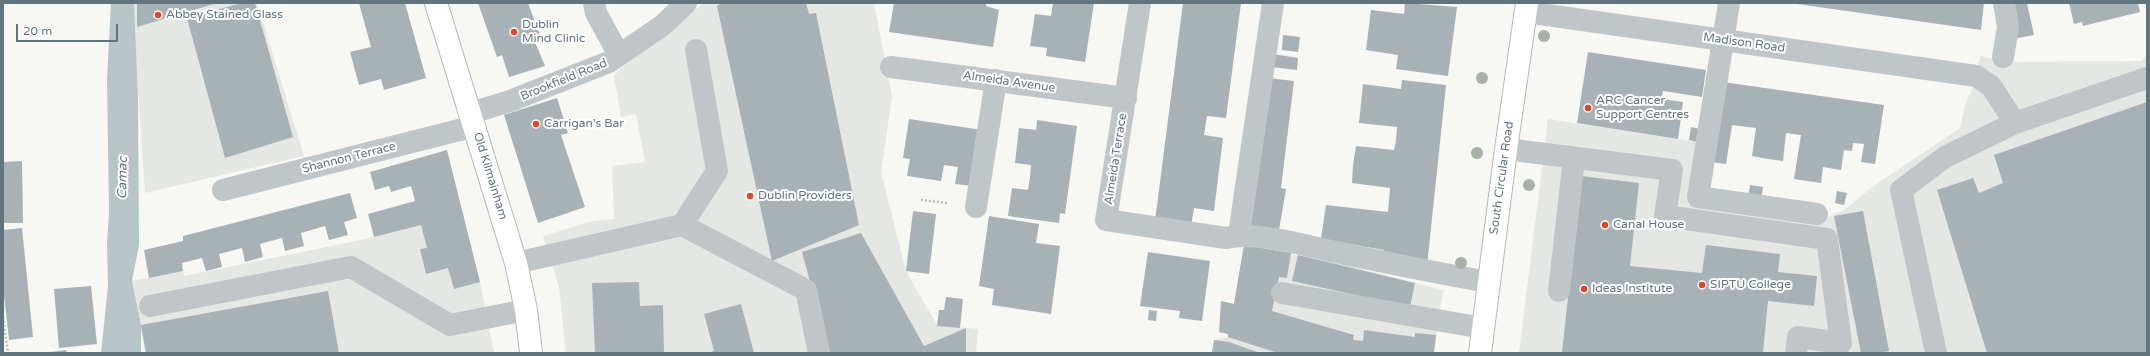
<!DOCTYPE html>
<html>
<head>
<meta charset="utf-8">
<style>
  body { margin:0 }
  #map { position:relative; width:2150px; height:356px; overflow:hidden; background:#f7f7f4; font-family:"Varela Round",sans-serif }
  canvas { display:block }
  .frame { position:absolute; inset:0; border:4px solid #62757f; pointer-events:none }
  .scale { position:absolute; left:16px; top:24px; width:102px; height:18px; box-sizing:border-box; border:2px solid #62757f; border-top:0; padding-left:5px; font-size:12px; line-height:14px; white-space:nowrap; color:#62757f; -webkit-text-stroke:3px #fff; paint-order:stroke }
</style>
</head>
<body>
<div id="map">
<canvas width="2150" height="356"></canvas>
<div class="frame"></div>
<div class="scale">20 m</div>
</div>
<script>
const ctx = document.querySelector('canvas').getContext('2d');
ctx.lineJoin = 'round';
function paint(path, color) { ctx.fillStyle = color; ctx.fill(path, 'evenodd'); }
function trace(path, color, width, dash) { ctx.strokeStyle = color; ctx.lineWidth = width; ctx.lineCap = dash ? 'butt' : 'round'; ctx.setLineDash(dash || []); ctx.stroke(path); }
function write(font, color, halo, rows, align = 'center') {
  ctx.font = font + ' "Varela Round",sans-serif'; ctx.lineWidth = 4; ctx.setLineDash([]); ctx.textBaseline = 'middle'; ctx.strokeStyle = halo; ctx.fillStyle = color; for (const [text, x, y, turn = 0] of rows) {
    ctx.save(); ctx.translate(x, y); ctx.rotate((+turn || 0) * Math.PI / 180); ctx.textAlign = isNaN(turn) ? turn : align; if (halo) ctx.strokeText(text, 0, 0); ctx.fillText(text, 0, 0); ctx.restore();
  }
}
paint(new Path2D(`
  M134 3H257L304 156 145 193 134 26Z
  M704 3H874L892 97 881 172 906 271 937 325 978 329 976 353H566L559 287 543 236 593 221 614 219 612 166 645 162 636 114 621 117 614 76 625 64Z
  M2147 55V353H1519L1548 119 1698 142 1688 200 1822 219 1843 211 1871 188 1960 128 1966 102 1973 88 1980 56 2010 62 2141 61Z
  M463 213 480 282 494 353H145L132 281 183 271 184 276 361 240Z
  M1244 245 1346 265 1443 290 1434 353H1212L1214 340 1228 337Z`), '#e5e7e5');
paint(new Path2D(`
  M111 3H134L138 97 139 245 132 281 141 325V353H101L108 286 107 244 109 212 107 79Z`), '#b7c5c8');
paint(new Path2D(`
  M137 3H217L137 27Z
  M242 3H255L293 137 225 158 187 18Z
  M359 3H405L426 78 384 90 381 79 359 85 350 52 371 47Z
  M478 3H528L542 40 535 42 545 66 509 77 502 55 497 57Z
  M721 3H806L809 14 816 13 859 225 772 261 717 6Z
  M894 3H986V6L999 10 993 47 889 32Z
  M1053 3H1094L1085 62 1046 56 1047 48 1030 46 1035 14 1051 16Z
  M1183 3H1241L1226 118 1207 116 1204 135 1223 138 1214 211 1194 208 1191 226 1155 221Z
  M1405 3 1457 7 1448 76 1396 69 1398 55 1366 50 1371 10 1404 14Z
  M1790 3H1984L1981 30Z
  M2014 3H2027L2034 35 2013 39Z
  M2069 3H2138L2140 12 2083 26 2082 22 2074 24Z
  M1283 35 1300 37 1298 52 1282 50Z
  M1588 52 1706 70 1702 97 1663 91 1661 99 1683 102 1678 139 1577 123Z
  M1273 54 1298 58 1297 70 1271 67Z
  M1268 78 1294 81 1281 188 1286 189 1278 236 1247 231Z
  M1402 80 1446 85 1427 266 1383 256 1384 250 1321 239 1326 205 1388 212 1390 188 1352 183 1353 165 1356 146 1394 150 1396 140 1397 127 1359 123 1363 84 1401 89Z
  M1723 82 1884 105 1875 164 1861 162 1864 144 1853 143 1852 151 1844 150 1841 170 1823 167 1821 183 1794 179 1801 135 1786 133 1783 161 1768 159 1752 156 1756 128 1732 125 1726 164 1711 162Z
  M557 98 568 133 561 135 585 207 538 223 504 115Z
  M2147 102V353H1987L1937 190 1973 178 1979 193 2003 183 1994 155Z
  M909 119 982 130 973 186 955 184 958 167 944 165 941 181 907 176 910 159 903 158Z
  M1037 120 1077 126 1065 214 1060 213 1059 223 1008 216 1012 188 1028 190 1030 177 1031 165 1015 163 1019 128 1036 130Z
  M1691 127 1700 129 1698 142 1689 140Z
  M447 150 480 282 454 289 448 268 426 274 420 249 427 248 421 225 374 237 368 214 415 201 411 186 391 192 389 186 375 190 370 172Z
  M22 161 23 223H3V162Z
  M1581 176 1639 183 1630 266 1702 273 1706 245 1780 254 1778 272 1817 276 1814 306 1768 301 1763 353H1562Z
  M1750 185 1763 187 1761 200 1748 198Z
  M1837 191 1847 193 1844 205 1835 203Z
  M350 193 357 218 344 222 348 235 329 240 325 226 301 233 304 246 285 251 282 238 260 244 263 257 245 262 242 248 219 254 222 267 206 271 202 258 182 263 183 271 149 278 144 250 183 241V236Z
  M913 211 936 214 929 274 906 271Z
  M1863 211 1889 351 1876 353H1861L1834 216Z
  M989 216 1039 224 1036 243 1060 246 1051 314 992 305 994 289 979 286Z
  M22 228 33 337 9 340 3 286V230Z
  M861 233 924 346 966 328V353H829L802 252Z
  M1244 245 1291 253 1287 278 1279 277 1272 311 1354 335 1353 340 1363 341 1364 330 1415 337V333L1436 335 1434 353H1278L1228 337V334L1219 332 1221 301 1234 304Z
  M1148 252 1210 261 1202 321 1179 318 1180 311 1140 306Z
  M1298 255 1415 283 1410 307 1292 281Z
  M639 282 640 306 663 305 664 353H595L592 283Z
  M91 286 97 344 59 348 54 289Z
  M328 291 339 353H146L141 325Z
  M946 297 963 299 960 328 937 326 939 310H944Z
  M741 304 754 353H707L714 351 704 314Z
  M1149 310 1157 311 1156 321 1148 320Z
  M1214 340 1229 342 1260 353H1212Z
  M66 350 67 353H51V352Z`), '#a7b1b6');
const major = new Path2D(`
  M436 3 516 263 526 310 531 353
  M1480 353 1506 149 1527 3`);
trace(major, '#b2b8bb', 24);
trace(new Path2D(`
  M921 200 948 203
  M3 317 8 353`), '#b8bcbf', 2.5, [2, 2]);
trace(new Path2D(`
  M594 3 596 13 619 55
  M1140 3 1106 220 1226 238C1253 231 1303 245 1331 251 1383 262 1436 273 1489 282
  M1729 3 1698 197 1817 214
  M1526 12 1976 76 1991 86 2015 123
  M2003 57 2008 27 2004 3
  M891 67 1126 98
  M471 113 510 101 609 62 663 25 686 3
  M1506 149 1672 170 1665 216 1827 239 1841 343 1798 337 1796 353
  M223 190 475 126
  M976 207 996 80
  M682 225 717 171 696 50
  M1239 234 1273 3
  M516 263 682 225 806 290 819 353
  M1559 291 1574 158
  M1282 293 1483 328
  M150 306 351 267 450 325 526 310
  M1936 353 1901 190 1945 157 2015 123 2147 78`), '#c0c5c8', 22);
trace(major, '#fff', 22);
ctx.fillStyle = '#a8b1a3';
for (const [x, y] of [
  [1544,36],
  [1482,78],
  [1477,153],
  [1529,185],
  [1461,263]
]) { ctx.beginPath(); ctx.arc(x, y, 6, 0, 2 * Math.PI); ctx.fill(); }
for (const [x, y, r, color] of [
  [158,15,4,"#e24629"],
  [514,32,4,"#e24629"],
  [1588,108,4,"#e24629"],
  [536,124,4,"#e24629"],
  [750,196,4,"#e24629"],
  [1605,225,4,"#e24629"],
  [1702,285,4,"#e24629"],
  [1584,289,4,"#e24629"]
]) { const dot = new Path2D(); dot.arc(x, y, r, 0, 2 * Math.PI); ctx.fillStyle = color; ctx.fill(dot); trace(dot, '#fff', 1.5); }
write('12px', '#62757f', '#fff', [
  ["Abbey Stained Glass",166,15],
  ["Dublin",522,25],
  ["Mind Clinic",522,39],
  ["ARC Cancer",1596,101],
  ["Support Centres",1596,115],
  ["Carrigan’s Bar",544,124],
  ["Dublin Providers",758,196],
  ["Canal House",1613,225],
  ["SIPTU College",1710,285],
  ["Ideas Institute",1592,289]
], 'left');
write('12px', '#62757f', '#fff', [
  ["Madison Road",1744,43,8],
  ["Brookfield Road",564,80,-22],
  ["Almeida Avenue",1009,82,8],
  ["Shannon Terrace",349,158,-14],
  ["Almeida Terrace",1116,159,-81],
  ["Old Kilmainham",490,176,73],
  ["South Circular Road",1502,178,-82]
]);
write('italic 13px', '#5d757a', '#fff', [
  ["Camac",123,178,-89]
]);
</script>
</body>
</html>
